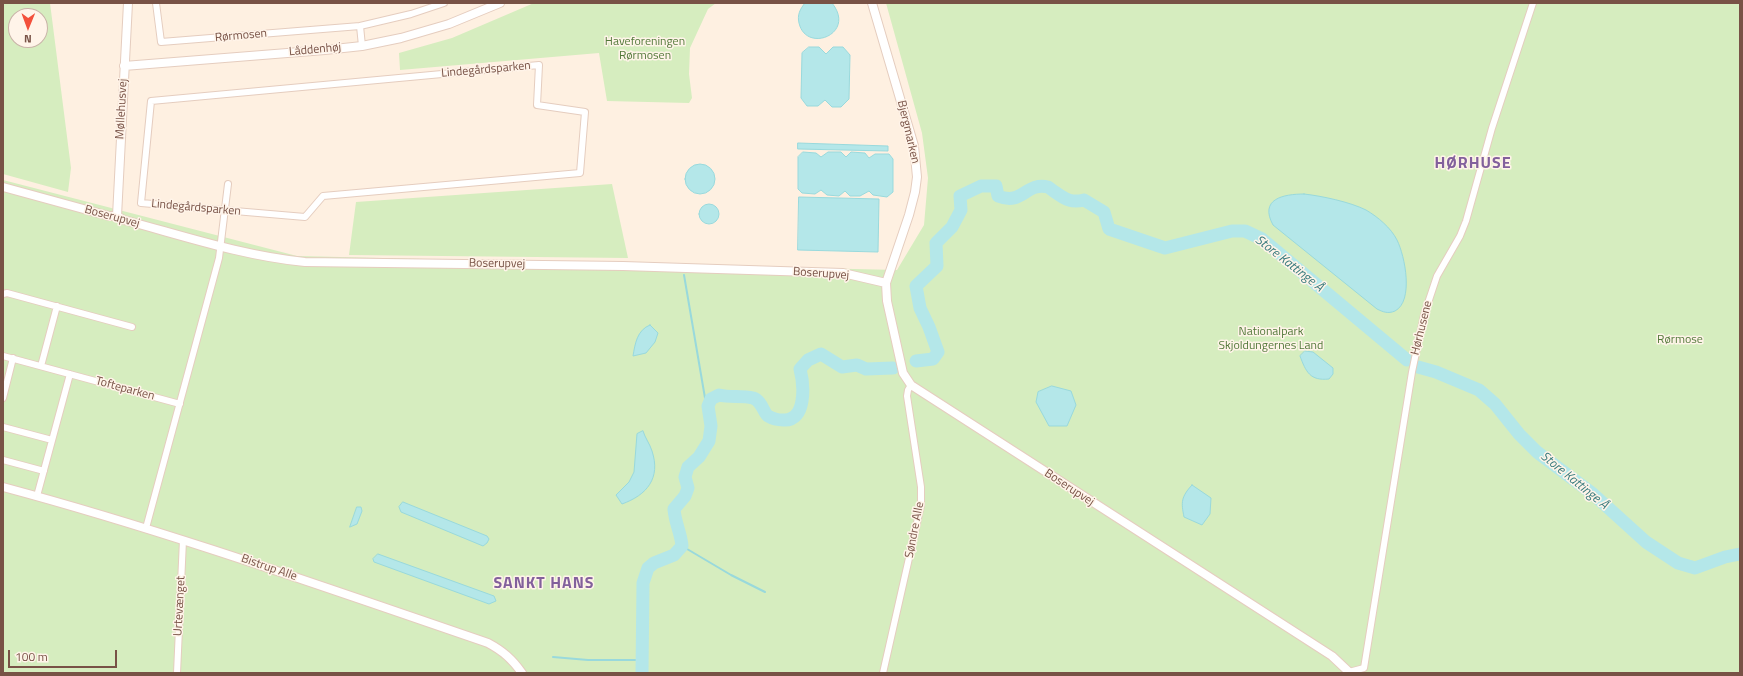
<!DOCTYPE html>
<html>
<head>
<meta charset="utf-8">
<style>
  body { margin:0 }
  #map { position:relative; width:1743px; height:676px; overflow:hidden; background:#fef0e1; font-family:"Titillium Web",sans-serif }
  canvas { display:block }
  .frame { position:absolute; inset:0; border:4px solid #785246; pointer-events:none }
  .north { position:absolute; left:8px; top:8px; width:40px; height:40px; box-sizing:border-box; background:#fff4e9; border:1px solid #c9b3a8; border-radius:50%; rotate:181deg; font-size:11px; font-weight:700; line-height:16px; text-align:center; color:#785246 }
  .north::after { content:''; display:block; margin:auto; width:14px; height:18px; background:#f3503b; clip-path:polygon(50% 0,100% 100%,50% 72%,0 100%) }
  .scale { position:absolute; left:8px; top:650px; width:109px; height:18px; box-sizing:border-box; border:2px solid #785246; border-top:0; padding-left:5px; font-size:12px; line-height:14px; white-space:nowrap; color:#785246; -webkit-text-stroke:3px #fff4e9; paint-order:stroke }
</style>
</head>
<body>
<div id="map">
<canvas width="1743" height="676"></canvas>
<div class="frame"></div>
<div class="north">N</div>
<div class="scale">100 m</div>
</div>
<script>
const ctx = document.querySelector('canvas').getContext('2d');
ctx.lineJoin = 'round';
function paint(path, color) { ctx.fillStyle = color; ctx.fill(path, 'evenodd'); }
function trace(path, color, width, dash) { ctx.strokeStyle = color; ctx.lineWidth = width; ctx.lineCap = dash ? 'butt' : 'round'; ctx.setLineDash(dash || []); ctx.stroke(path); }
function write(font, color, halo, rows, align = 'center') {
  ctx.font = font + ' "Titillium Web",sans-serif'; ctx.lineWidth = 3; ctx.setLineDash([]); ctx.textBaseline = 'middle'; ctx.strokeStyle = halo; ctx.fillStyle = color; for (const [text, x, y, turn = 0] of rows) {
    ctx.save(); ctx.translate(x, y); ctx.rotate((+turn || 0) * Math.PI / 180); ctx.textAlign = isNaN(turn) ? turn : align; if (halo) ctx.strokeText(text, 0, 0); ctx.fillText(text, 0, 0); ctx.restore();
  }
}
paint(new Path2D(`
  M3 3H50L71 168 68 192 3 174ZM16 16H40V40H16Z
  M534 3H716L708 9 690 48 689 74 692 98 689 103 607 101 599 53 400 70 399 53 452 38Z
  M886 3H1740V673H3V180L297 256 897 270 924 225 928 178 922 133Z
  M612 184 628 258 349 255 356 202Z`), '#d6edbf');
const water = new Path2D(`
  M805 3H832C857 34 806 54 799 23 797 15 800 9 805 3Z
  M809 47H819L826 54 833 47H843L850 55 849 99 841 107H832L825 100 818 106H807L801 98 802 53Z
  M798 143 888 146V151L798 149Z
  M803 152 816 153 821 157 828 152H841L846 157 851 152 865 153 869 158 875 154H889L893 159V192L887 197 873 195 869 191 860 196H850L845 191 839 196 827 195 821 190 815 194 802 193 798 189V157Z
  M685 179a15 15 0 1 1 30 0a15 15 0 1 1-30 0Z
  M1304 194C1322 196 1350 202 1366 210 1378 217 1391 228 1397 240 1405 256 1414 301 1395 311 1388 314 1383 312 1377 309L1273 225C1259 199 1283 194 1304 194Z
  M799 197 879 199 878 252 798 250Z
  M699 214a10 10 0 1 1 20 0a10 10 0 1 1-20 0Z
  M650 325 658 333 655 342 646 353 633 356C635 344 637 330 650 325Z
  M1305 351 1313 352 1333 368V374L1329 379C1310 381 1306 372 1300 356Z
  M1052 386 1071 391 1076 405 1067 426H1049L1036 402 1038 392Z
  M643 431C645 438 650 444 652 451 661 478 647 495 622 504L616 495 629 482 634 472 637 434Z
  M1192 485 1211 498 1210 514 1202 525 1184 517C1181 502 1181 497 1192 485Z
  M403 502 487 536 489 539 487 543 483 546 401 512 399 507Z
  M357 507H361L362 511 357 524 350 527Z
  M378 554 494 596 496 601 489 604 374 562 373 559Z`);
paint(water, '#b4e7e9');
trace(water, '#99d9dc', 1);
trace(new Path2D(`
  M684 275 705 398 708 406
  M682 546 731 575 765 592
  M553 657 588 660H642`), '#99d9dc', 2);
trace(new Path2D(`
  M916 361 933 359 938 352 929 327 920 308 916 286 937 266 936 243 952 227 961 210 960 196 981 186H996L998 196C1023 206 1025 182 1048 187 1050 188 1053 191 1055 192 1066 200 1072 203 1084 200L1104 212 1109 229 1165 248 1232 231H1245L1262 239 1407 360
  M1418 367 1436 372 1479 390 1495 404 1519 434 1537 452 1593 494 1646 542 1678 563 1695 568 1725 557 1740 554
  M642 673 643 583 648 568 654 563 674 555 682 546C681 533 675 523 674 509L685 496 688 488 685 477 688 467 699 457 709 441 711 426 708 406 711 399 719 395C730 398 742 395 753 398 762 401 763 412 768 416 773 419 777 420 783 420 807 422 804 384 800 369L808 360 821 354 842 367 857 365 866 369 893 368`), '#b4e7e9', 13);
const minor = new Path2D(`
  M156 3 161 42 360 26
  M362 46 360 26 411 14 444 3
  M539 65 537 105 585 112 580 173 323 196 305 217 141 203 151 101Z
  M3 294 7 293 132 327
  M3 356 180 404
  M41 366 57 306
  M3 398 13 358
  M3 427 52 440
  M3 460 44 471
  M37 496 70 374
  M146 528 219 258 228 184
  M1349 672 1364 668 1412 372 1424 315 1437 276 1460 236 1466 221 1492 128 1533 3
  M177 673 183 540
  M883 673 921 505V487L907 396 908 390 911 385`);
const tertiary = new Path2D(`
  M872 3 914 146 917 177 915 192 909 215 886 283 887 301 903 373 911 385 1332 656 1350 673
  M124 66 325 50 362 46 401 38 449 24 500 3
  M3 187 109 216H117L124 220C184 236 243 256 305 262L623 266 843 273 886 283
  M117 216 128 3
  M3 487C167 531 327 588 488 643 503 651 512 659 522 673`);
trace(minor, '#e5cdbf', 8);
trace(tertiary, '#e5cdbf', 10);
trace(minor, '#fff', 6);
trace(tertiary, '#fff', 8);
write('12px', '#785246', '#fff4e9', [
  ["Rørmosen",241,36,-5],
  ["Låddenhøj",315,50,-5],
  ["Lindegårdsparken",486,70,-5],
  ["Møllehusvej",122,109,-87],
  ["Bjergmarken",908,132,77],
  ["Lindegårdsparken",196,208,5],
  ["Boserupvej",112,217,15],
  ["Boserupvej",497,264,1],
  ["Boserupvej",821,274,4],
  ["Hørhusene",1422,328,-76],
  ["Tofteparken",125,389,15],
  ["Boserupvej",1069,488,33],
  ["Søndre Alle",915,530,-79],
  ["Bistrup Alle",269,568,19],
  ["Urtevænget",180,606,-87]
]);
write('12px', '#53793a', '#fff4e9', [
  ["Haveforeningen",645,42],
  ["Rørmosen",645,56],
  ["Nationalpark",1271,332],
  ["Skjoldungernes Land",1271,346],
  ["Rørmose",1680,340]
]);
write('italic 13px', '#387b7e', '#fff4e9', [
  ["Store Kattinge Å",1289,264,38],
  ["Store Kattinge Å",1574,481,39]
]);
ctx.letterSpacing = '1px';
write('bold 16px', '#82609c', '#fff4e9', [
  ["HØRHUSE",1473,164],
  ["SANKT HANS",544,584]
]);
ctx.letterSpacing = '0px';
</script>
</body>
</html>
